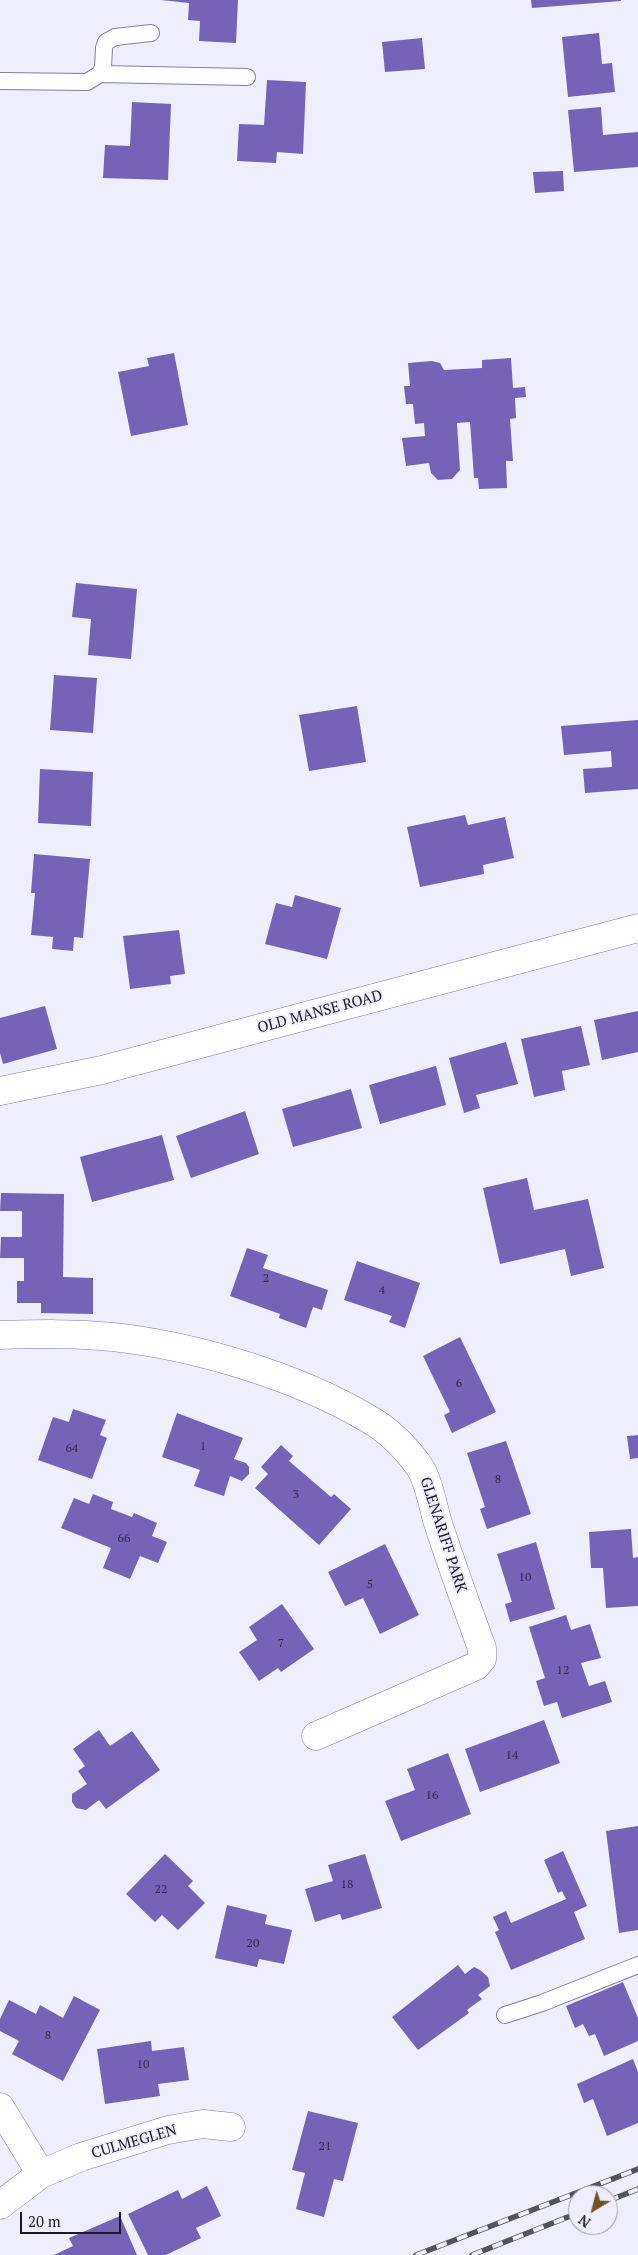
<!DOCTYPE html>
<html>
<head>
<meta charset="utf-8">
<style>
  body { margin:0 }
  #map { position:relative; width:638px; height:2255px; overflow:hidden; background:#efeefc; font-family:"PT Serif",serif }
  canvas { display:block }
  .north { position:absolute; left:568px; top:2185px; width:50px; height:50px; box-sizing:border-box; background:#efeefc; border:1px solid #9b99a7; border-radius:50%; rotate:217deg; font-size:14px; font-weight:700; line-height:20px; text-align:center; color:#1c1a27 }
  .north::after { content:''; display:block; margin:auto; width:18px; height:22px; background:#6c5324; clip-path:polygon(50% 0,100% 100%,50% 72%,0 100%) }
  .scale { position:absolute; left:20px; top:2212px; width:101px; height:22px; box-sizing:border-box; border:2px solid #1c1a27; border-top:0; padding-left:6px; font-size:15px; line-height:18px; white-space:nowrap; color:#1c1a27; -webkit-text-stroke:4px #efeefc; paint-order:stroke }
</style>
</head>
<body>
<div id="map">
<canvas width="638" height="2255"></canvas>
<div class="north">N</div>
<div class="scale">20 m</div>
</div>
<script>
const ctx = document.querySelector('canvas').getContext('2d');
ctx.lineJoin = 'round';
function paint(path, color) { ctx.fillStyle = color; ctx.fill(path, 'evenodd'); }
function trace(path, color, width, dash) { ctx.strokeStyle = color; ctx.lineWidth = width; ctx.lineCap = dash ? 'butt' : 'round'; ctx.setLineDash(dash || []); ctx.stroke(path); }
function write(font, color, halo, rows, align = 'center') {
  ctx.font = font + ' "PT Serif",serif'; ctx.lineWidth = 4; ctx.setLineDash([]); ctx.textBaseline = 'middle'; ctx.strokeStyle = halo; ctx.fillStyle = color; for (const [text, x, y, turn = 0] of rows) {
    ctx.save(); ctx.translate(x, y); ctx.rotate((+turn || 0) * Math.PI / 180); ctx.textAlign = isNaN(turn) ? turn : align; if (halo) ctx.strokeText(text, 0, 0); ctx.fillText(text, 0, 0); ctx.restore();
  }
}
paint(new Path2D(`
  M161 0H238L236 43 199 41 200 21 188 20 189 3Z
  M531 0H621V1L532 8Z
  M599 33 602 64 612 63 615 92 568 97 562 37Z
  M422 38 425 69 385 72 382 42Z
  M267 80 306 82 303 154 277 152 276 163 237 161 239 124 264 125Z
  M132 102 171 104 168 180 103 178 105 145 130 146Z
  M601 107 603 135 638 132V167L574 172 568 110Z
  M563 171 564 191 535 193 533 172Z
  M174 353 188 425 131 436 118 372 149 366 147 358Z
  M511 358 513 388 525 387 526 397 515 398 516 418 510 419 513 461H506L507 488 479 489 478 478H474L470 422 457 423 460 470 452 479 438 480 431 473 429 463 406 466 402 438 425 436 424 423 415 424 413 404H406L404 386H410L408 363 432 361 440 363 444 370 482 368V360Z
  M76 583 137 589 131 659 88 655 91 619 72 617Z
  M54 675 97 678 93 733 50 730Z
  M357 706 366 762 309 771 299 715Z
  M638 720V789L585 793 583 769 612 767 611 751 564 755 561 726Z
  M40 769 93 772 91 826 38 823Z
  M465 815 468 825 505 817 514 858 483 865 484 874 420 887 407 827Z
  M34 854 90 859 83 938 74 937 73 951 52 949 53 937 31 935 35 893H31Z
  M295 895 341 908 327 959 265 944 276 903 292 907Z
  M179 930 185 974 170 976 171 984 130 989 123 936Z
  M45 1006 57 1049 3 1064 0 1053V1018Z
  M638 1011V1052L602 1060 594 1020Z
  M581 1026 590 1065 562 1071 565 1090 534 1097 521 1039Z
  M506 1042 518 1084 476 1095 480 1108 464 1113 449 1058Z
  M436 1066 446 1105 380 1124 369 1085Z
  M351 1089 362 1128 293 1147 282 1109Z
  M245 1111 259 1154 191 1178 176 1136Z
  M162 1135 174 1180 92 1202 80 1157Z
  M527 1178 534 1210 588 1199 604 1268 571 1276 565 1249 500 1264 483 1188Z
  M1 1193 64 1194 63 1277 93 1278V1314L41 1313V1303H17V1281H24V1258H0L1 1237H22V1211H0Z
  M247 1248 268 1255 263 1268 328 1290 322 1310 313 1307 306 1328 279 1318 280 1314 230 1296Z
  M357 1261 420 1283 405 1328 389 1322 392 1316 344 1300Z
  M460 1337 496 1412 452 1433 444 1415 450 1412 423 1356Z
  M73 1409 106 1420 100 1435 107 1438 92 1479 38 1460 53 1417 69 1422Z
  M177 1413 243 1438 234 1459 246 1463 249 1467V1474L242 1481 230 1476 224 1496 194 1486 200 1470 162 1457Z
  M638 1435V1458L630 1459 627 1436Z
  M506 1441 531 1514 487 1529 480 1509 485 1507 467 1453Z
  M281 1445 293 1456 289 1461 331 1497 334 1494 351 1509 319 1545 255 1488 268 1474 261 1467Z
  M93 1494 113 1502 111 1509 132 1517 134 1513 157 1523 152 1536 167 1542 158 1563 140 1556 130 1579 103 1568 111 1548 61 1528 74 1498 89 1504Z
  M631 1529 633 1558 638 1557V1606L606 1608 603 1568H591L589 1532Z
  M536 1542 555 1609 510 1622 505 1604 512 1602 497 1554Z
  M385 1544 419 1615 380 1634 363 1598 345 1606 328 1572Z
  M282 1604 314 1649 281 1672 278 1668 259 1681 239 1652 257 1640 249 1627Z
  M566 1615 571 1630 590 1624 601 1658 581 1663 589 1686 605 1681 612 1702 562 1718 557 1702 544 1706 536 1681 545 1678 529 1627Z
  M544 1720 560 1763 480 1792 465 1749Z
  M99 1730 110 1746 132 1731 160 1770 106 1809 99 1800 86 1810 76 1808 72 1802V1794L87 1784 78 1771 85 1766 73 1749Z
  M448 1753 471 1814 401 1841 385 1801 415 1790 407 1769Z
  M638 1826V1930L619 1933 606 1831Z
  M563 1851 587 1906 574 1912 585 1939 511 1970 495 1932 499 1930 493 1917 506 1911 511 1923 566 1899 562 1891 558 1893 544 1860Z
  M165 1854 193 1881 188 1886 205 1903 178 1930 162 1915 155 1922 126 1894Z
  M365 1854 382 1908 342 1920 340 1914 315 1922 305 1889 333 1881 328 1865Z
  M227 1905 267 1915 265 1924 292 1930 284 1964 259 1959 257 1967 215 1958Z
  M458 1965 465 1974 474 1967 480 1970 488 1977 490 1986 478 1995 482 1999 467 2010 469 2013 418 2050 392 2017Z
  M623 1982 638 2018V2041L604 2056 595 2034 589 2036 583 2024 575 2028 566 2006Z
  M74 1996 100 2010 63 2081 12 2054 19 2041 0 2031V2019L9 2000 36 2014 40 2005 63 2018Z
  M151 2041 152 2051 184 2047 189 2080 158 2084 160 2096 105 2104 97 2049Z
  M633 2059 638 2072V2123L607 2136 593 2099 584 2103 577 2084Z
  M308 2111 358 2123 343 2181 334 2179 324 2217 296 2209 305 2173 292 2170Z
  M207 2186 221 2216 196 2228 201 2238 166 2255H148L128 2214 178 2190 182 2199Z
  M120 2216 137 2255H54L73 2246 69 2238Z`), '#7563b8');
const lane = new Path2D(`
  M100 74 247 77
  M0 81 87 82 100 74 103 67 104 48 106 42 115 37 151 33
  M505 2015 542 2003 638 1965`);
const street = new Path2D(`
  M0 1091 102 1070 638 928
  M0 1335C38 1334 75 1333 113 1337 195 1346 296 1376 367 1418 387 1429 406 1448 419 1466 428 1479 433 1505 437 1520 451 1563 466 1605 482 1648V1659L476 1666 316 1736
  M0 2107 41 2174
  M0 2205 41 2174 81 2157 168 2130 203 2124 231 2127`);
trace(lane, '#827e9e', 18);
trace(street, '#827e9e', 29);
trace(lane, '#fff', 16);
trace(street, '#fff', 28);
const rail = new Path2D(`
  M608 2201 638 2189
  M416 2255 638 2169
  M472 2255 578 2213`);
trace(rail, '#545260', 5.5);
trace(rail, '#efeefc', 4, [11]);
write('12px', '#322c4b', null, [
  ["2",266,1279],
  ["4",382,1291],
  ["6",459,1384],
  ["1",203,1447],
  ["64",72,1449],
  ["8",498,1480],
  ["3",296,1495],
  ["66",124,1539],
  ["10",525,1578],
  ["5",370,1585],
  ["7",281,1644],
  ["12",563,1671],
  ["14",512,1756],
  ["16",432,1796],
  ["18",347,1885],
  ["22",161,1890],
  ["20",253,1944],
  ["8",48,2036],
  ["10",143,2065],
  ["21",325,2147]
]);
write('15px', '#1c1a27', '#efeefc', [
  ["OLD MANSE ROAD",320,1012,-15],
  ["GLENARIFF PARK",443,1535,72],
  ["CULMEGLEN",134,2142,-16]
]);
</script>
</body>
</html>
